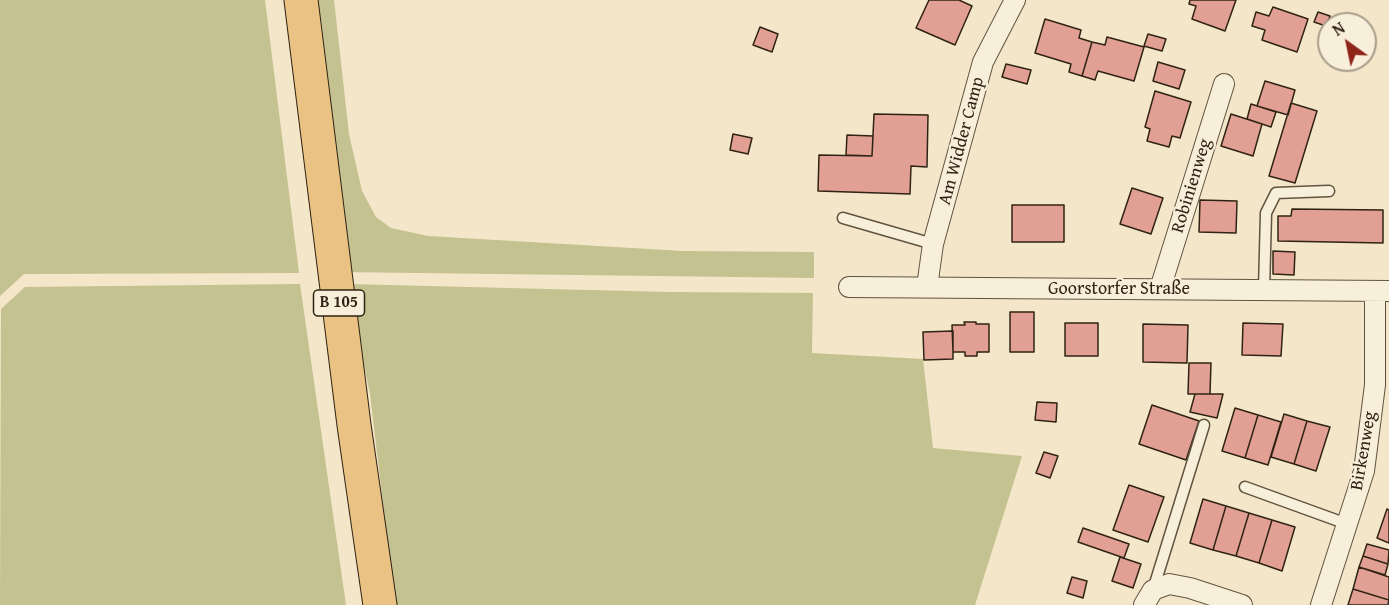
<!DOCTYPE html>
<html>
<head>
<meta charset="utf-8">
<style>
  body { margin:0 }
  #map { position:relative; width:1389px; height:605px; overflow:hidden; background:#f4e6c8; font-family:"Gentium Book Plus",serif }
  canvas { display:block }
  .north { position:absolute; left:1317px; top:12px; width:60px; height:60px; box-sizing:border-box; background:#f8efdb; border:2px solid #a89d8b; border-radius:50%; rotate:327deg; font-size:16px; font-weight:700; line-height:24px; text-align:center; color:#2f2313 }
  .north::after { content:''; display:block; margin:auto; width:21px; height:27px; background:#8f2418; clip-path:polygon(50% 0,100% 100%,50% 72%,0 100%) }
</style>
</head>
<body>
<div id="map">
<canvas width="1389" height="605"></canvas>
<div class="north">N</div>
</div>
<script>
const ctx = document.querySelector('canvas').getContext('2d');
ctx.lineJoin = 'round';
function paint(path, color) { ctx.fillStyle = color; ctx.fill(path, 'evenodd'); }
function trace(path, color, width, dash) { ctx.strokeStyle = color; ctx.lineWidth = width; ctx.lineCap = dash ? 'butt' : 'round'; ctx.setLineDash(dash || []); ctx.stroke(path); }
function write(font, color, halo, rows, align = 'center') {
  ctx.font = font + ' "Gentium Book Plus",serif'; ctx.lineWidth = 4.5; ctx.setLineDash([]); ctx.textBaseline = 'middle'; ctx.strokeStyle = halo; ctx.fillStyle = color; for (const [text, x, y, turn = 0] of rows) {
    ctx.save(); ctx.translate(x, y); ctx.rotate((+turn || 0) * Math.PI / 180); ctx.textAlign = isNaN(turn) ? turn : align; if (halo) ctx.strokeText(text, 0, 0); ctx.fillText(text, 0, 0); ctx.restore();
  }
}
paint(new Path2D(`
  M0 0H265L299 273 24 274 0 296Z
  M310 0H334L349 134 362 191 376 217 391 228 428 236 683 251 814 252V278L340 272Z
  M300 284 346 605H0L1 309 25 287Z
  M347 284 671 292 813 293 812 353 923 359 933 448 1022 456 975 605H395L370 394Z`), '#c4c290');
const building = new Path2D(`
  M929 0H959L972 6 955 45 916 28Z
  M1190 0H1236L1225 31 1192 19 1196 6 1189 4Z
  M1273 7 1308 19 1297 52 1262 40 1265 30 1252 26 1256 12 1269 16Z
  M1318 12 1330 16 1326 26 1314 22Z
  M1045 19 1081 30 1079 38 1092 42 1082 76 1069 72 1071 64 1035 53Z
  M760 27 778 34 772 52 753 45Z
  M1148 34 1166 39 1162 51 1144 46Z
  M1107 37 1144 47 1134 81 1098 71 1095 80 1082 76 1092 42 1105 45Z
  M1158 62 1185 70 1179 89 1153 81Z
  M1006 64 1031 70 1027 84 1002 77Z
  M1265 81 1295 90 1288 115 1257 106Z
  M1155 91 1191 102 1180 138 1172 136 1169 147 1147 141 1150 129 1145 127Z
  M1291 103 1317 111 1295 183 1269 176Z
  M1251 104 1276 112 1271 127 1247 119Z
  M874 114 928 115 927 167 911 166 910 194 818 191 819 155 872 156Z
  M1231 114 1262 124 1253 156 1221 146Z
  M733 134 752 138 748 154 730 150Z
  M847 135 873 136 872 156 846 155Z
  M1132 188 1163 198 1151 234 1120 224Z
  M1200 200 1237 201 1236 233 1199 232Z
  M1012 205H1064V242H1012Z
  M1292 209 1383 210V243L1278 241V216H1291Z
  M1273 251 1295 252 1294 275 1273 274Z
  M1010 312H1034V352H1010Z
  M964 322H976V324H989V352H977V356H965V352H953L952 325H965Z
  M1065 323H1098V356H1065Z
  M1243 323 1283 324 1281 356 1242 355Z
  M1143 324 1188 325 1187 363 1143 362Z
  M953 331V359L924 360 923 332Z
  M1189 363H1211L1210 394H1188Z
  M1195 394H1223L1217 418 1190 412Z
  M1037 402 1057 403 1056 422 1035 420Z
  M1152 405 1199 421 1186 460 1139 444Z
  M1235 408 1258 415 1245 458 1222 451Z
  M1284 414 1307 421 1294 464 1271 457Z
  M1258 415 1281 422 1268 465 1245 458Z
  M1307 421 1330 427 1316 471 1294 464Z
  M1044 452 1058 456 1050 478 1036 473Z
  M1129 485 1164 497 1148 542 1113 530Z
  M1203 499 1226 506 1213 550 1190 543Z
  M1226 506 1249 513 1236 556 1213 550Z
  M1387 509 1389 510V543L1377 538Z
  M1249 513 1272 520 1259 563 1236 556Z
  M1272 520 1295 527 1282 571 1259 563Z
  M1083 528 1129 544 1124 558 1078 542Z
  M1367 544 1389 550 1388 564 1363 556Z
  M1363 556 1388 564 1385 575 1359 567Z
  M1120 557 1141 564 1133 588 1112 581Z
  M1359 567 1389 577V600L1353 589Z
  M1072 577 1087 581 1083 598 1067 593Z
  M1353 589 1389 600 1388 605H1348Z`);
paint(building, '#e2a094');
trace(building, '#2f2313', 1.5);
const service = new Path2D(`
  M843 218 933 244
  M1264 290 1266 213 1276 193 1329 191
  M1245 487 1347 524
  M1153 590 1204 425`);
const minor = new Path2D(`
  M849 287 1389 291
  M927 287 933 244 983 62 1015 0
  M1160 289 1224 84
  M1144 605 1153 590 1169 584 1190 588 1242 605
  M1321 605 1364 471 1375 385V292`);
const trunk = new Path2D(`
  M301 0 354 425 380 605`);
trace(service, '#605440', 13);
trace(minor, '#605440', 22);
trace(trunk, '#2f2313', 35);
trace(service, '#f8efdb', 10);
trace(minor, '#f8efdb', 20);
trace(trunk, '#eac384', 33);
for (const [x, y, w] of [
  [339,303,51]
]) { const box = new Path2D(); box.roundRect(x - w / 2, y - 13, w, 26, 4.5); ctx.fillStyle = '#f8efdb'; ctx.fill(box); trace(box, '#2f2313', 1.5); }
write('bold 16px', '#2f2313', null, [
  ["B 105",339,303]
]);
write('18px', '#2f2313', '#f8efdb', [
  ["Am Widder Camp",962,141,-75],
  ["Robinienweg",1192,186,-73],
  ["Goorstorfer Straße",1119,289],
  ["Birkenweg",1364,451,-80]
]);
</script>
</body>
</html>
